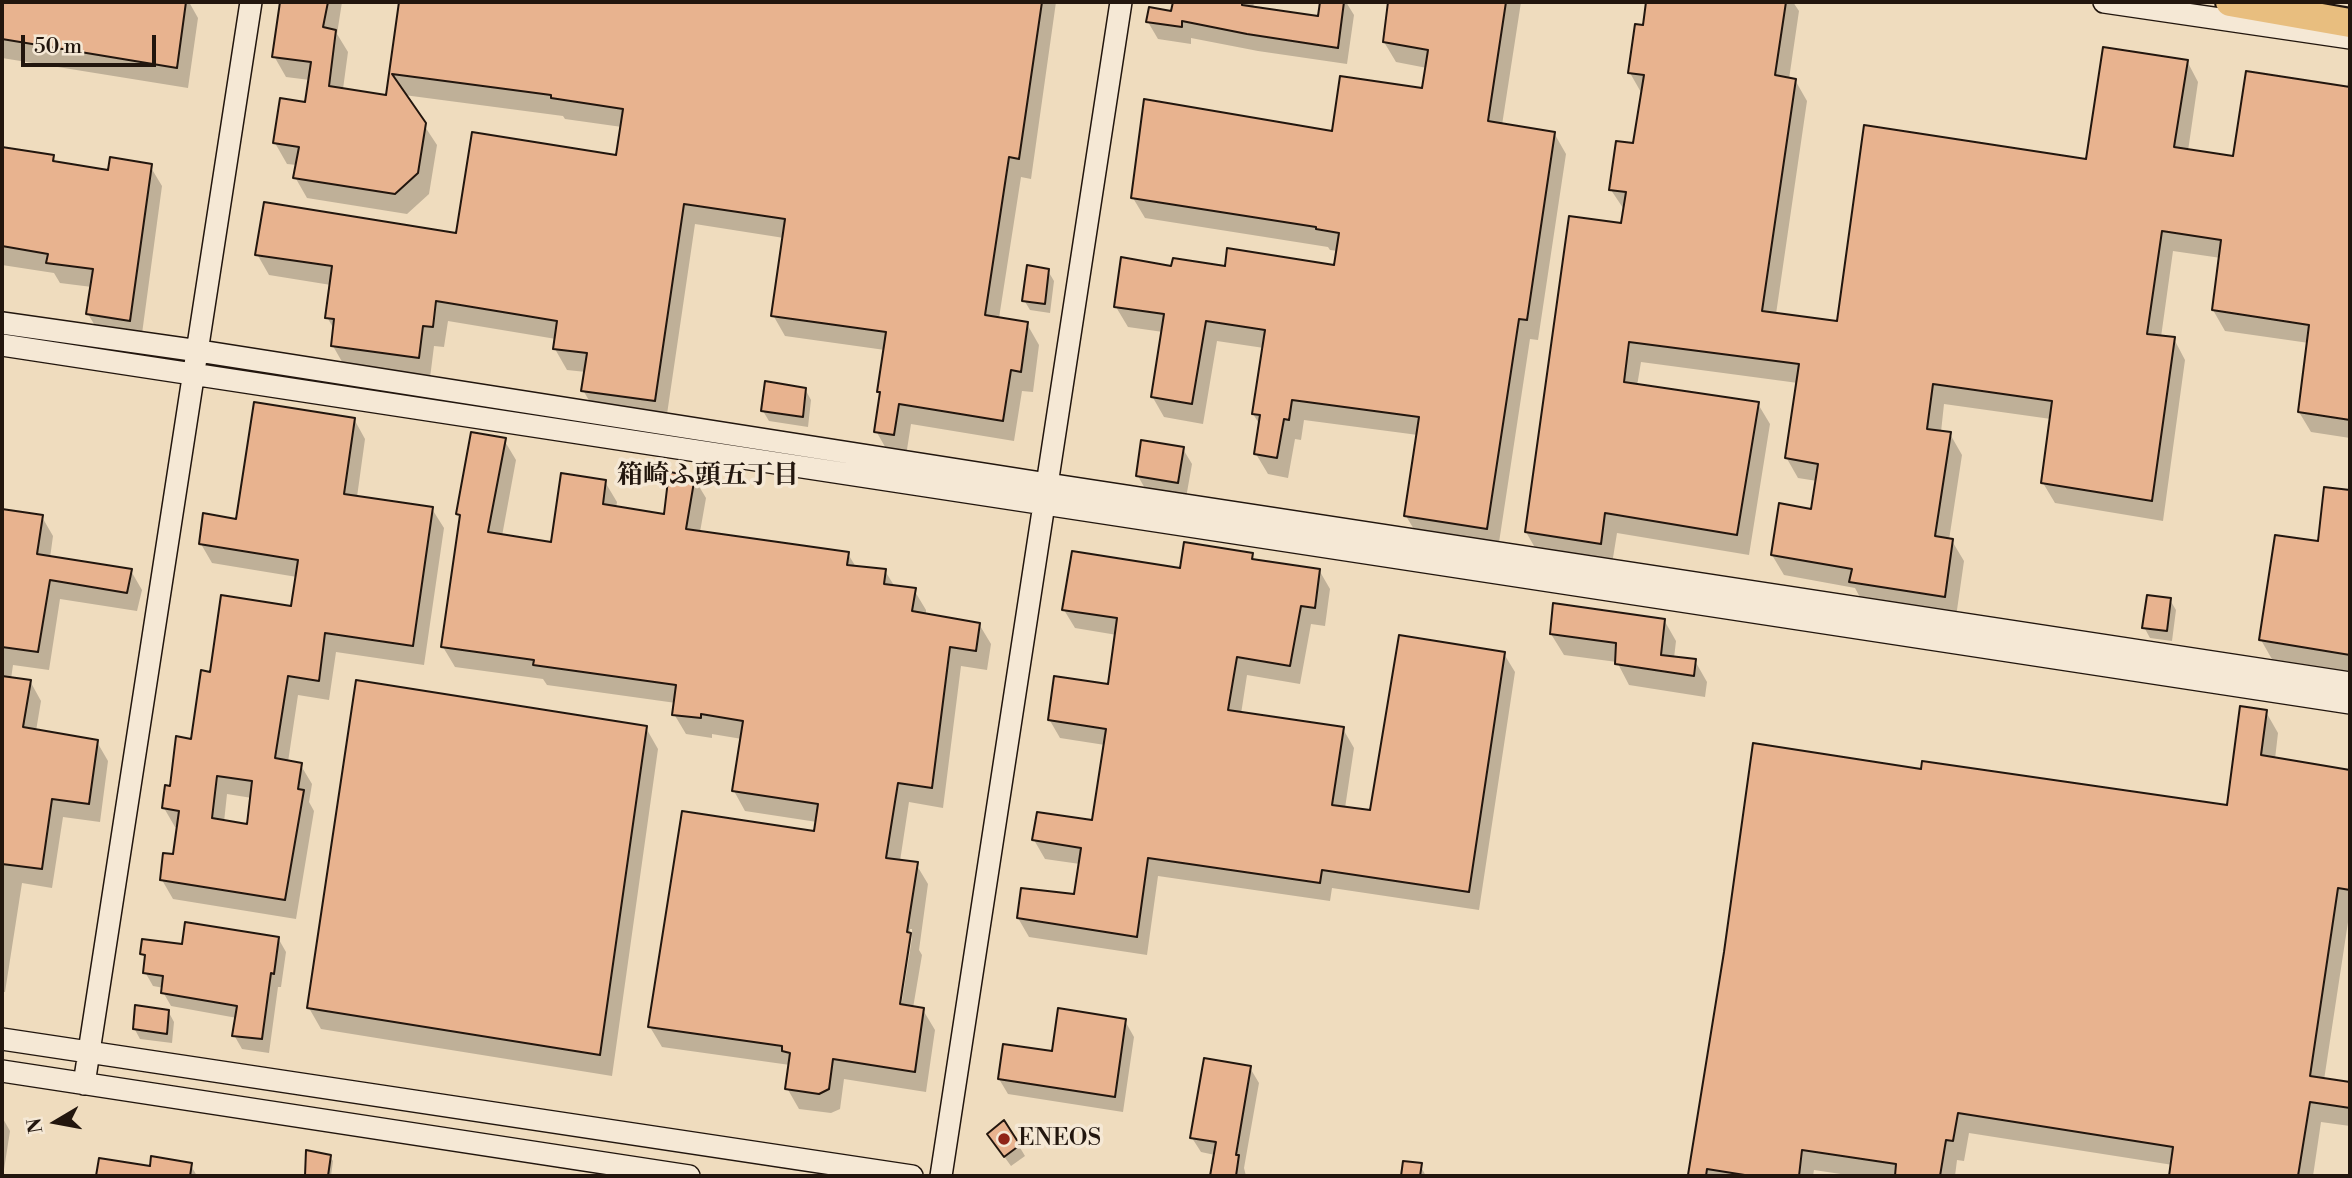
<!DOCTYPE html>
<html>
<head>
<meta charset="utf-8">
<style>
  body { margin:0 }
  #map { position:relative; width:2352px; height:1178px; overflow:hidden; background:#efdcbe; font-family:"Libre Bodoni",serif }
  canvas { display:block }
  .frame { position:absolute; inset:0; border:4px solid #22160e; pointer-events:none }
  .north { position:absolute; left:21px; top:1087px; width:70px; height:70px; -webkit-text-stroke:5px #f5e8d5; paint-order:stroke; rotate:260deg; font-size:19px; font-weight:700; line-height:28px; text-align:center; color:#22160e }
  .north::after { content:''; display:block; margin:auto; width:24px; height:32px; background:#22160e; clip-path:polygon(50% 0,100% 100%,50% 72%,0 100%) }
  .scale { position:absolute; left:21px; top:35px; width:135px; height:32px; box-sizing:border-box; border:4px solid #22160e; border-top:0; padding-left:9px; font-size:21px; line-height:24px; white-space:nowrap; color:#22160e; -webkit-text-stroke:5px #f5e8d5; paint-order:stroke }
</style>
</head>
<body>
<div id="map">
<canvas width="2352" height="1178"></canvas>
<div class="frame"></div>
<div class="north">N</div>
<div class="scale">50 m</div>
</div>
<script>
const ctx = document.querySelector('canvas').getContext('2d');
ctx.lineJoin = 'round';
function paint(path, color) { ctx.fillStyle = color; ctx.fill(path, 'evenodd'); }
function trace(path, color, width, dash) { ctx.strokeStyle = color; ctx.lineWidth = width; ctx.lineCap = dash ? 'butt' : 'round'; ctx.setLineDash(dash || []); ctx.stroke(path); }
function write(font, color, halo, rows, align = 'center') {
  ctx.font = font + ' "Libre Bodoni","Noto Serif JP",serif'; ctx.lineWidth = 7; ctx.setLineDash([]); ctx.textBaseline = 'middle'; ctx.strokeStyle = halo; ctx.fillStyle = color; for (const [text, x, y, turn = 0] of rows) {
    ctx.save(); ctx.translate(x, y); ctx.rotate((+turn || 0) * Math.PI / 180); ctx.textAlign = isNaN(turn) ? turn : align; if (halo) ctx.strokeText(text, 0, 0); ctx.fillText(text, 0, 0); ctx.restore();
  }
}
paint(new Path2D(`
  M2 2H189L198 18 188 88 2 58Z
  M282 2H342L337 34 348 52 343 89 387 97 401 2H1056L1031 179 1021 177 999 318 1027 324 1039 345 1033 392 1022 391 1014 441 911 424 906 456 888 452 876 431 881 396 878 392 885 350 785 336 773 315 784 238 695 224 666 421 595 411 583 390 586 372 567 370 555 349 556 339 448 321 444 347 434 346 430 378 345 367 333 346 335 331 327 317 331 285 269 275 257 254 457 235 618 157 622 127 565 119 563 116 404 95 437 145 429 194 407 214 307 198 295 177 297 165 287 164 275 143 307 104 310 80 286 77 274 56Z
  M1175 2H1254L1253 9 1320 18 1322 2H1346L1354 15 1347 64 1258 51 1191 38V44L1158 39 1148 22 1173 12Z
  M1390 2H1521L1502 125 1554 133 1566 154 1538 340 1530 339 1498 549 1418 536 1406 516 1418 435 1304 420 1301 440 1295 439 1288 478 1268 474 1256 454 1260 425 1253 414 1264 348 1217 341 1203 424 1164 417 1152 396 1163 332 1128 327 1116 307 1172 268 1335 267 1338 251 1330 250 1328 247 1145 218 1133 198 1333 133 1424 90 1427 68 1396 62 1384 42Z
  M1648 2H1793L1799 11 1789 79 1795 80 1807 101 1776 314 1838 323 2088 161 2187 61 2198 82 2188 151 2235 158 2347 88 2350 66V438L2311 432 2299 412 2309 343 2225 331 2213 310 2221 258 2173 251 2161 337 2174 339 2185 360 2163 521 2055 503 2043 483 2051 419 1944 404 1941 432 1950 434 1962 455 1949 540 1952 541 1964 561 1956 617 1863 603 1855 588 1784 575 1772 555 1812 511 1817 481 1798 478 1786 457 1798 383 1641 362 1637 386 1758 404 1770 424 1749 555 1617 533 1612 564 1538 553 1526 532 1625 211 1611 190 1634 145 1642 94 1630 73 1644 27Z
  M2 149 53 157 57 164 110 172 150 166 162 186 141 341 100 334 88 314 92 287 60 283 54 273 2 265Z
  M1048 271 1054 281 1050 313 1030 310 1024 300Z
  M805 389 811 400 808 427 769 421 763 411Z
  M354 419 365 439 357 497 432 509 444 528 424 665 336 652 329 700 298 695 288 762 300 764 312 784 309 802 314 811 296 919 173 899 162 880 175 856 178 828 175 827 164 808 192 741 211 674 292 608 297 577 212 563 201 544 237 521ZM227 794 252 798 248 826 224 822Z
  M504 440 516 460 502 536 553 544 605 482 617 502 616 508 665 516 694 478 706 498 700 532 848 554 856 567 885 571 895 587 914 590 926 610V615L979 624 991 644 987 670 961 666 943 808 909 802 900 861 916 864 928 884 919 950 922 955 913 1008 923 1010 935 1030 926 1092 844 1079 840 1109 831 1113 799 1109 787 1088 790 1065 662 1047 650 1027 815 833 817 822 745 811 734 791 742 739 712 734V738L686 734 674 714 676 703 547 685 543 679 455 667 443 647 461 520 458 514ZM910 929H912V938L900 1013H897Z
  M1183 449 1192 464 1186 498 1147 492 1138 476Z
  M2326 489 2350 492V673L2273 661 2261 640 2319 543Z
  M2 511 42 517 53 536 50 558 131 571 142 590 137 611 60 599 49 670 13 665 11 679 30 681 41 701 36 731 97 742 108 761 100 822 63 817 52 888 22 883 5 992H2Z
  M1252 555 1255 561 1319 570 1330 589 1325 626 1311 624 1300 684 1247 675 1241 714 1343 729 1354 748 1345 808 1372 812 1504 654 1515 672 1479 910 1332 888 1330 901 1158 876 1147 955 1029 937 1018 918 1075 896 1080 864 1045 859 1034 840 1094 822 1105 745 1060 738 1049 719 1109 686 1117 635 1075 628 1064 610 1182 570Z
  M2170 600 2176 610 2172 641 2150 638 2144 627Z
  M1664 620 1676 641 1674 658 1695 661 1707 682 1705 697 1629 685 1617 662 1564 655 1551 634Z
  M2266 712 2278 733 2275 759 2350 772V909L2324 1080 2350 1084V1126L2321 1122 2313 1176H2171L2173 1165 1969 1133 1964 1161 1957 1160 1955 1176H1854L1814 1170 1813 1176H1691L1690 1174 1923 771 2228 807Z
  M646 728 658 749 612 1076 321 1029 309 1008Z
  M278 938 286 952 281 987H278L269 1053 242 1049 234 1035 237 1018 171 1006 163 992 164 988 153 986 145 972 146 960 142 953 183 946Z
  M168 1011 174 1022 172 1043 140 1039 134 1028Z
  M1125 1021 1134 1037 1123 1112 1008 1094 999 1079Z
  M1250 1068 1259 1083 1244 1168 1246 1176H1212L1215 1155 1201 1152 1192 1138Z
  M2 1117 10 1131 3 1176H2Z
  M995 1144 1019 1146 1025 1156 1011 1166Z
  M308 1152 330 1157 333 1161 331 1176H307Z
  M101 1160 151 1168 190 1164 197 1176H98Z
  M1404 1163 1420 1165 1426 1176H1403Z`), '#0003');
const building = new Path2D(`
  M2 2H186L177 68 2 39Z
  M280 2H328L323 27 336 30 329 86 386 95 399 2H1042L1019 159 1009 157 985 315 1028 322 1021 372 1011 370 1003 421 899 404 894 435 874 432 880 392H877L886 332 771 316 785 219 684 204 655 401 581 391 587 353 553 349 557 321 436 301 433 327 423 326 419 358 331 346 334 319 325 318 332 266 255 255 264 202 456 233 472 132 616 155 623 109 551 98V95L392 74 426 123 418 173 395 194 293 178 299 147 273 143 280 98 305 102 311 62 272 57Z
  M1173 2H1242V5L1318 16 1320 2H1344L1338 48 1247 34 1182 21V27L1146 22 1149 7 1171 11Z
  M1388 2H1506L1488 121 1555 132 1527 320 1519 319 1487 529 1404 516 1419 417 1292 400 1289 420 1284 419 1277 458 1254 454 1260 415 1252 414 1265 330 1206 321 1192 404 1151 397 1164 314 1114 307 1121 257 1171 266 1173 258 1225 266 1227 248 1334 265 1339 233 1316 229V227L1131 198 1144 99 1332 131 1340 76 1422 88 1428 50 1383 42Z
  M1646 2H1786L1775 75 1796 79 1762 311 1837 321 1864 125 2086 159 2103 47 2188 60 2174 147 2233 156 2246 71 2350 87V420L2298 412 2309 325 2212 310 2221 240 2162 231 2147 334 2175 337 2152 501 2041 483 2052 401 1933 384 1927 429 1951 432 1935 536 1953 539 1945 597 1849 582 1852 569 1771 555 1779 503 1811 509 1818 464 1785 458 1799 364 1629 342 1624 382 1759 402 1737 535 1605 513 1601 544 1525 532 1569 216 1621 223 1626 192 1609 190 1616 141 1633 143 1644 75 1628 73 1635 24 1643 25Z
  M2 147 54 155 53 161 108 170 110 157 152 164 130 321 86 314 93 269 46 263 48 254 2 246Z
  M1027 265 1049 269 1045 304 1022 301Z
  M765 381 806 388 803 417 761 411Z
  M254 402 355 418 344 494 433 507 413 646 325 633 319 681 288 676 275 758 302 763 298 789 304 790 285 900 160 880 163 853 173 854 179 811 162 808 165 785 170 786 176 736 191 739 201 670 210 672 221 595 291 606 298 560 199 544 203 513 236 519ZM217 776 252 781 247 824 212 818Z
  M471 432 506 438 488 532 551 542 561 473 606 480 603 504 664 514 669 472 695 476 686 529 849 552 847 565 886 569 884 584 916 588 912 611 980 623 976 651 950 647 932 788 898 783 886 858 918 862 907 932 911 933 900 1004 924 1008 915 1072 833 1059 829 1089 819 1094 785 1089 790 1053 782 1051V1046L648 1027 682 811 814 831 818 804 732 791 743 721 701 714V718L672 715 676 685 533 665 534 660 441 647 460 515 456 514Z
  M1141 440 1184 447 1178 483 1136 476Z
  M2324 487 2350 490V655L2259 640 2275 535 2318 541Z
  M2 509 43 515 37 554 132 569 127 593 50 580 38 652 2 647Z
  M1184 542 1253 553 1252 559 1320 569 1315 608 1301 606 1290 666 1237 657 1228 710 1344 727 1332 805 1370 810 1399 635 1505 652 1469 892 1322 870 1320 883 1148 858 1137 937 1017 918 1021 888 1074 894 1081 848 1032 840 1037 812 1092 820 1106 729 1048 720 1054 676 1108 684 1117 618 1062 610 1072 551 1180 568Z
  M2147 595 2171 598 2167 631 2142 628Z
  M1553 603 1665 619 1661 655 1696 659 1694 676 1615 664 1616 643 1550 634Z
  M2 676 31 680 23 727 98 740 89 804 52 799 42 869 2 864Z
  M356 680 647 726 600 1055 307 1008Z
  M2240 706 2267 710 2261 755 2350 770V890L2338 888 2310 1076 2350 1082V1108L2310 1102 2298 1176H2169L2173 1147 1958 1113 1953 1141 1946 1140 1940 1176H1895L1896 1164 1802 1150 1799 1176H1751L1707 1169 1706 1176 1688 1175 1724 952 1753 743 1921 769 1922 761 2227 805Z
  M185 922 279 937 274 974 271 973 262 1039 232 1036 237 1006 161 993 163 976 143 973 145 955 140 954 142 939 182 944Z
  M135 1005 169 1010 167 1034 133 1029Z
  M1058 1008 1126 1019 1115 1097 998 1079 1003 1044 1052 1051Z
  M1204 1058 1251 1066 1236 1155H1239L1236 1176H1210L1216 1142 1190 1138Z
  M1004 1120 1020 1145 1004 1157 987 1134Z
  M306 1150 331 1155 328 1176H305Z
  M151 1156 192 1163 190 1176H96L99 1158 150 1166Z
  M1403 1161 1422 1163 1420 1176H1401Z`);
paint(building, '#e8b38f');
trace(building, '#22160e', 2);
const secondary = new Path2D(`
  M2104 2 2350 38
  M2 323 199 351 1048 484 2350 683
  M2 345 2350 703
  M2 1039 912 1176
  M2 1071 689 1176
  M84 1084 251 2
  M941 1176 1121 2`);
const highway = new Path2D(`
  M2230 2 2350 23`);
trace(secondary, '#22160e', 24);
trace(highway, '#22160e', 32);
trace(secondary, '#f5e8d5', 21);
trace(highway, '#e8be7f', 28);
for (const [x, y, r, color] of [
  [1004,1139,7,"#8f2418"]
]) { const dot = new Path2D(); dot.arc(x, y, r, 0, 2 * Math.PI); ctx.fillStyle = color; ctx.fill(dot); trace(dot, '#f5e8d5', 2.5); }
write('24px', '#22160e', '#f5e8d5', [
  ["ENEOS",1018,1139]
], 'left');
write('bold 26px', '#22160e', '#f5e8d5', [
  ["箱崎ふ頭五丁目",708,477]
]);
</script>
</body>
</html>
